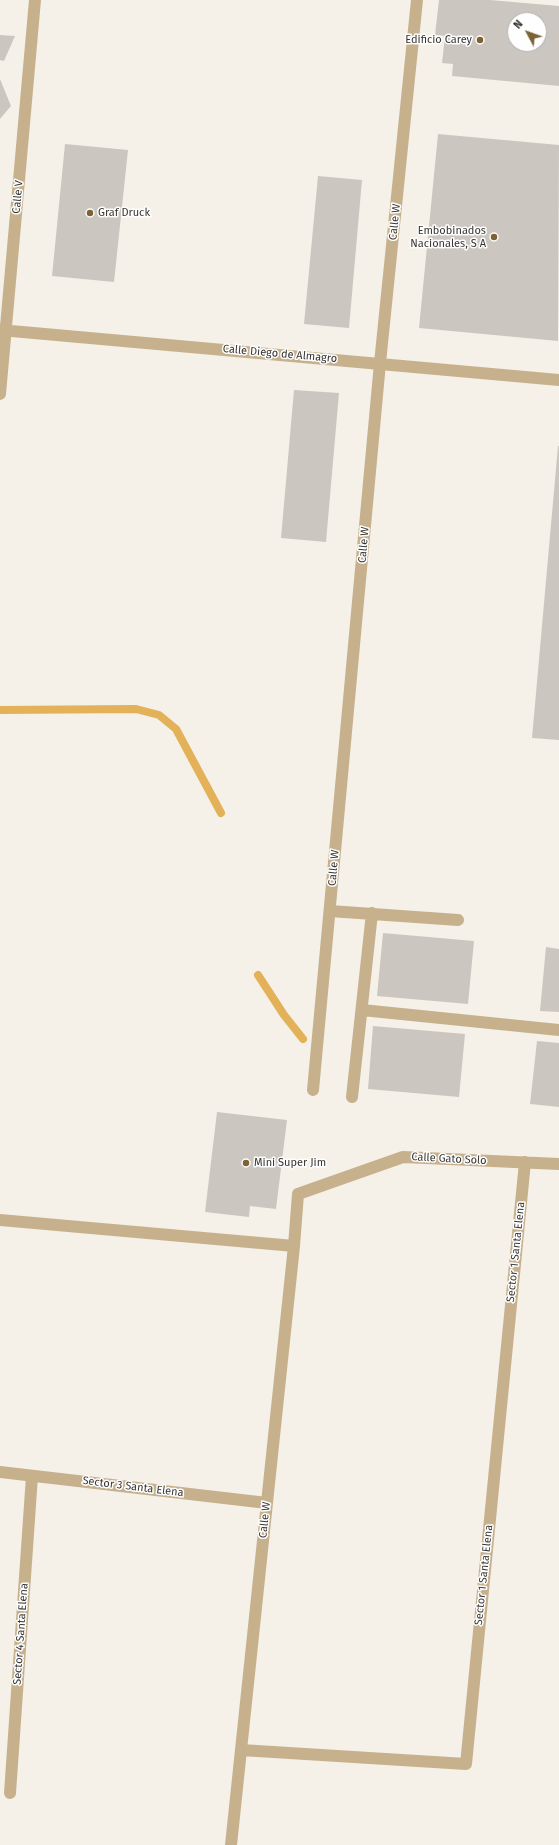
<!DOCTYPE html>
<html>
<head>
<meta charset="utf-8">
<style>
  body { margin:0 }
  #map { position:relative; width:559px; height:1845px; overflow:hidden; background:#f5f1e9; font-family:"Fira Sans",sans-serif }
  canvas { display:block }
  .north { position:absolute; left:507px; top:12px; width:40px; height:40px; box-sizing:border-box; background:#fefefe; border:1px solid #afaead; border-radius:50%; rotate:311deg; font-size:11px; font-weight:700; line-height:16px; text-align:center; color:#383633 }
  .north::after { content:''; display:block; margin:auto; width:14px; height:18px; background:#7c6234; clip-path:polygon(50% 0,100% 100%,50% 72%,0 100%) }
</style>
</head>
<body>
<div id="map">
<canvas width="559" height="1845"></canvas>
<div class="north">N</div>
</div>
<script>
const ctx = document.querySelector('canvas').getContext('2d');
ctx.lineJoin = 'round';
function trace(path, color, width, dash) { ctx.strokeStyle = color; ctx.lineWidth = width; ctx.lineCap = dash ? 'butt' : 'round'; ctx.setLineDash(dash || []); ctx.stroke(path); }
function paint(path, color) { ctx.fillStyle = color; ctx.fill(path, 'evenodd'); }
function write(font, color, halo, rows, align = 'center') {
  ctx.font = font + ' "Fira Sans",sans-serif'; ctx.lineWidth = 3; ctx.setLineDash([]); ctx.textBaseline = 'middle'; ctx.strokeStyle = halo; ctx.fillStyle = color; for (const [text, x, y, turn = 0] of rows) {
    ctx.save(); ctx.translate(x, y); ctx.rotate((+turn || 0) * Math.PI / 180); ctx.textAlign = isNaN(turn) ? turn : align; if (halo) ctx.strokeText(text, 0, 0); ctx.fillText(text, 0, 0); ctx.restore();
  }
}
trace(new Path2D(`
  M0 710 136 709 159 715 176 729 221 813
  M258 975 284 1015 303 1039`), '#e3b158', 8);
paint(new Path2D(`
  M439 0H490L559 6V86L452 76 453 64 442 63 445 36 435 35ZM515 20H539V44H515Z
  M0 35 15 36 4 61 0 60Z
  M0 79 11 106 0 119Z
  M438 134 559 145 558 341 419 328Z
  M65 144 128 150 114 282 52 276Z
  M318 176 362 180 349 328 304 324Z
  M294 390 339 393 326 542 281 538Z
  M558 446H559V740L532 738Z
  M383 933 474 941 468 1004 377 996Z
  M546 947 559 949V1012L540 1011Z
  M373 1026 465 1034 459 1097 368 1089Z
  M537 1041 559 1043V1107L530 1104Z
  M217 1112 287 1120 276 1209 250 1206 249 1217 205 1212Z`), '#cbc7c0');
trace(new Path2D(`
  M330 911 458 920
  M362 1010 559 1030
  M352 1097 372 913`), '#c7b18d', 12);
trace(new Path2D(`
  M0 330 559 380
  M0 394 35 0
  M313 1090 380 363 417 0
  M0 1220 294 1246
  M0 1472 267 1503
  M241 1750 466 1764 525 1162
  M10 1793 32 1476
  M231 1845 294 1246 298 1194 403 1157 559 1164`), '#c7b18d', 12);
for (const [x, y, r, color] of [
  [480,40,4,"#7c6234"],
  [90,213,4,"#7c6234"],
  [494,237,4,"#7c6234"],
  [246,1163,4,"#7c6234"]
]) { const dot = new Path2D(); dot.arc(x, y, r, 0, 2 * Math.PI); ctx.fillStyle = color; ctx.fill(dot); trace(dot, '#fefefe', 1.5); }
write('11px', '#383633', '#fefefe', [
  ["Edificio Carey",472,40],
  ["Graf Druck",98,213,"left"],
  ["Embobinados",486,231],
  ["Nacionales, S A",486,244],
  ["Mini Super Jim",254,1163,"left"]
], 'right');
write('11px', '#383633', '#fefefe', [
  ["Calle V",18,197,-85],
  ["Calle W",395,222,-84],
  ["Calle Diego de Almagro",280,354,5],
  ["Calle W",364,545,-85],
  ["Calle W",334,868,-85],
  ["Calle Gato Solo",449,1159,3],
  ["Sector 1 Santa Elena",516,1252,-84],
  ["Sector 3 Santa Elena",133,1487,7],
  ["Calle W",265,1520,-84],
  ["Sector 1 Santa Elena",484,1575,-84],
  ["Sector 4 Santa Elena",21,1634,-86]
]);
</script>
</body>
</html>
